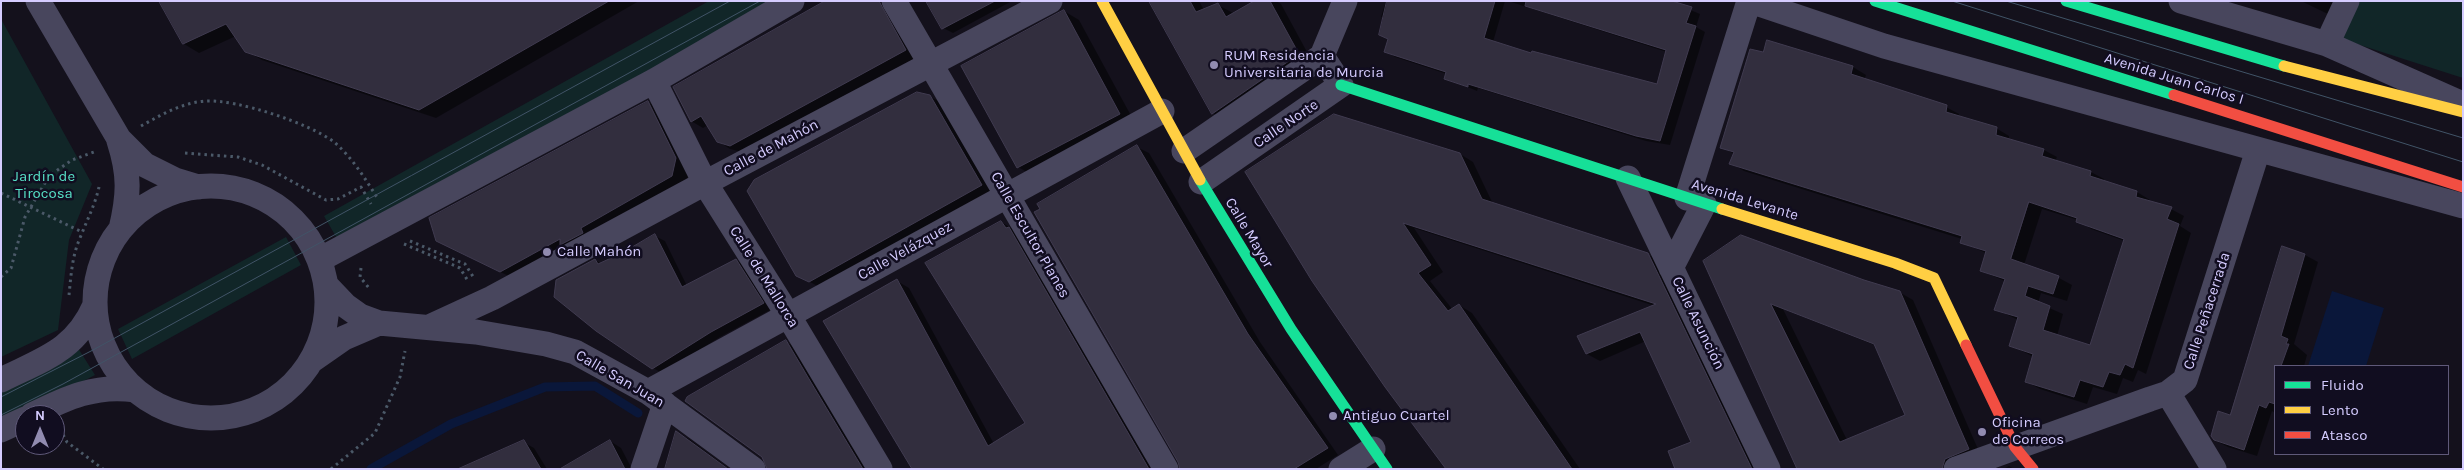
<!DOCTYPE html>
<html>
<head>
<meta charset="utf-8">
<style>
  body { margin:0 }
  #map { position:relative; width:2464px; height:470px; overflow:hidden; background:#14111c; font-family:Karla,sans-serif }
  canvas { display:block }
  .frame { position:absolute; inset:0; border:2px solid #d5ccff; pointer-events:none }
  .legend { position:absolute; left:2274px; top:365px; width:175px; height:90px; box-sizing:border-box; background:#110d20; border:1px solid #5f5979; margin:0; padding:6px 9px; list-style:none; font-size:15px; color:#d5ccff }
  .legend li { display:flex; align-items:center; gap:10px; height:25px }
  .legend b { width:25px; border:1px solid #5f5979 }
  .north { position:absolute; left:15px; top:405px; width:50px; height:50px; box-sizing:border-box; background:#110d20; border:1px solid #5f5979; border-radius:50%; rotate:0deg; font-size:14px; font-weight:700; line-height:20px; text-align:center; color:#d5ccff }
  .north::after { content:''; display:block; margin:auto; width:18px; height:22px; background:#918bb0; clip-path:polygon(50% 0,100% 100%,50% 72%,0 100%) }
</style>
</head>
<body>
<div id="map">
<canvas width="2464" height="470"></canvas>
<div class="frame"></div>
<ul class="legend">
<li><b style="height:6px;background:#16e098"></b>Fluido</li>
<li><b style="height:6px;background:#ffcf43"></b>Lento</li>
<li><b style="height:6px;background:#f24e42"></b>Atasco</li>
</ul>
<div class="north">N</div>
</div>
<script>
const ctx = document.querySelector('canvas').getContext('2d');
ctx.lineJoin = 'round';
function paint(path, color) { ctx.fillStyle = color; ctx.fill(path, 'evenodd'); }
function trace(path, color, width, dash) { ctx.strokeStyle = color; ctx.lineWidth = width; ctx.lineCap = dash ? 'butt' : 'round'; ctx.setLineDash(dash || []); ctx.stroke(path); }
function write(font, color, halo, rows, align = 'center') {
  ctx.font = font + ' Karla,sans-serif'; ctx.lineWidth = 5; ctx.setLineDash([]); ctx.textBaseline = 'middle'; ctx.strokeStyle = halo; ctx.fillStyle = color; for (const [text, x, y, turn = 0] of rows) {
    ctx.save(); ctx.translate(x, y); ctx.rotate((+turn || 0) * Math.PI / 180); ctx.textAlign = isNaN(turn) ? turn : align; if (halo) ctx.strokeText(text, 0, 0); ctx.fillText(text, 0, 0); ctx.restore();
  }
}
paint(new Path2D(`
  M709 1H775L339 242 324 216Z
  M2353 1H2463V78L2335 37Z
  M1 19 92 184 69 240 58 330 1 357Z
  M286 237 301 265 132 359 118 329Z
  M78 348 95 375 1 424V387Z`), '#112628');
paint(new Path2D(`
  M2332 291 2384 308 2366 366H2308Z`), '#0a173a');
paint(new Path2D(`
  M161 1H639L436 118 262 60 246 51 236 36 199 53 184 44Z
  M828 1H886L917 57 742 152 730 149 718 141 708 125 703 128 691 121Z
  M928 1H1012L953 33 943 28Z
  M1149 1H1199L1204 10 1218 5 1233 13 1257 1H1276L1281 4 1313 63 1228 122 1213 113Z
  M1386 1H1505L1493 42 1532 55 1658 85 1667 52 1508 1H1669L1700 14 1696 27 1705 32 1670 145 1646 141 1478 88 1477 91 1446 78 1447 74 1395 57 1386 51 1389 40 1380 35 1384 18 1381 17Z
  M2301 1H2336L2330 15Z
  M1064 11 1079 20 1135 123 1034 176 1018 167Z
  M1767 41 1853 67 1866 75 1864 80 1946 107 1959 114V117L1996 128 2009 136V140L2044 150 2057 157 2055 161 2091 172 2104 179 2103 182 2137 192 2150 200 2149 202 2171 209 2184 216 2180 226 2191 233 2146 374 2138 370 2133 382 2123 378 2117 394 2093 387 2087 404 2040 389 2027 382 2034 357 2010 345 2018 320 1996 309 2005 281 1981 271 1986 253 1961 242 1962 239 1744 171 1731 163 1734 154 1722 147ZM2042 209 2078 220 2091 229 2125 241 2090 347 2057 336 2063 314 2038 303 2041 293 2067 301 2072 285 2059 278 2024 265Z
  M929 96 944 104 995 193 823 289 797 275Z
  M648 102 662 110 690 167 686 184 515 279 452 249Z
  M1137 147 1149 153 1260 342 1338 455 1316 469H1182Z
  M1460 154 1473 162 1493 204 1647 254 1661 261 1760 469H1677L1693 442 1646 341 1600 361 1587 354 1579 336 1655 306 1414 228 1443 272 1430 281 1453 310 1459 305 1472 313 1580 469H1449L1317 285Z
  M1001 222 1013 229 1156 469H914L897 281 909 288 994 444 1027 423Z
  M655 236 665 241 687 286 736 260 745 266 772 309 720 337 662 373 653 368 595 260 602 264Z
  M2283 248 2305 255 2318 262 2294 344 2307 355 2304 366H2275V413L2272 411 2257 456 2228 447 2214 440 2231 416Z
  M1705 262 1864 281 1899 292 1913 300 1981 456 1957 469H1799ZM1783 309 1877 346 1907 416 1847 440Z
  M786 342 797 348 869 469H783Z
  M677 433 689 439 729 469H666Z
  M610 441 621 448 632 469H562Z
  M523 442 534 448 547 469H477Z
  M2009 466 2014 469H2003Z`), '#0007');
trace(new Path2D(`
  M371 469 451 424 545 387 595 386 638 413`), '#0a173a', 9);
const building = new Path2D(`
  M159 1H609L419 110 245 52 226 24 183 44Z
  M825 1H879L906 50 730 146 717 142 701 116 691 122 673 87Z
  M926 1H995L942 29Z
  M1149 1H1190L1196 12 1218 3 1226 17 1254 1H1270L1299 54 1212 114Z
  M1387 1H1495L1484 38 1531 53 1532 51 1657 84 1666 50 1525 6 1526 1H1672L1692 7 1686 23 1696 26 1660 141 1636 136 1468 84V87L1444 79 1446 72 1384 52 1388 39 1379 35Z
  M1064 10 1120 114 1017 168 961 66Z
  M1767 40 1853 66 1851 74 1947 105 1946 112 1997 127 1996 135 2044 149 2042 156 2091 171 2090 176 2137 191 2136 197 2172 207 2167 219 2179 224 2133 368 2125 364 2120 375 2109 372 2103 387 2080 380 2074 397 2025 382 2033 354 2009 346 2018 317 1994 310 2005 279 1980 271 1986 251 1960 243 1962 236 1729 164 1734 152 1720 148 1750 49 1763 52ZM2029 202 2077 218 2076 222 2124 239 2090 345 2043 330 2050 306 2025 296 2028 286 2053 294 2059 276 2011 259Z
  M917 92 930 95 982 185 809 282 796 276 747 191 754 180Z
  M648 101 676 158 672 176 581 228 583 233 560 245V239L500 272 436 241 429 218Z
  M1334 114 1460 153 1482 199 1648 253 1752 469H1675L1668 451 1691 442 1640 332 1586 354 1577 336 1656 304 1403 223 1431 265 1418 273 1448 311 1459 304 1572 469H1446L1385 387 1312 281 1245 172Z
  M1137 145 1248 334 1328 448 1294 469H1180L1178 462 1034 212 1040 209 1037 204Z
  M1001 221 1006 228 1009 227 1149 469H912L823 321 897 279 988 446 1025 423 925 263Z
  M655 234 682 287 736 259 764 303 711 332 652 369 596 331 554 297 556 280 595 259 598 264 622 253Z
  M1741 235 1864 280 1900 291 1969 449 1945 459 1942 469H1797L1703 261ZM1771 304 1874 344 1905 415 1840 442Z
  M2282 246 2305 254 2281 336 2288 339 2286 344H2289L2281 366H2275V404L2269 402 2266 408 2259 405 2244 450 2214 440 2211 436 2218 411 2230 415Z
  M786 340 812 384 863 469H767L762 457 685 401 687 397Z
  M676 431 728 469H665Z
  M524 440 541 469H458Z
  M610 440 625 469H560Z`);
paint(building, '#322e3e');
trace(building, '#403b50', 1);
trace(new Path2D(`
  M141 126C161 115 181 103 205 101 236 99 309 123 334 142 352 157 366 180 378 199
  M185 153 238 157 262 165 326 200 338 199 361 187 371 204
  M1 193 82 232
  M410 241 465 264 474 278
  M404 244 460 268 468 281
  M361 268 360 277 369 288
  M1 277 11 268 25 217 49 176 72 160 94 152
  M69 295C71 276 72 256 80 238 87 220 95 205 99 187
  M60 429 67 442 103 469
  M331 469 375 433 400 377 405 351`), '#4b5968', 3, [2.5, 4]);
trace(new Path2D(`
  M38 1 119 139 145 165 175 180 198 187
  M894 1 1166 469
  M1750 1 1884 46 2463 206
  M2181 1 2327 44 2460 103
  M2327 44 2347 1
  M654 81 705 183 788 315 880 469
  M119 141C130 175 129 195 121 229
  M1184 151 1322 56
  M1628 178 1768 469
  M1201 182 1341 85 1322 56 1345 1
  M95 302a116 116 0 1 1 232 0a116 116 0 1 1-232 0Z
  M1687 198 1749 1
  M319 260 654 81 792 1
  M1671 268 1704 204
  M326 285 346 306 360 316 379 323 476 332 546 344 575 352 648 392 753 469
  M429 327 492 298 705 183 1050 1
  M311 361 344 338 379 323
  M1 380C43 359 75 351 95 305
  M648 392 1162 111
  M2168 393 2214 469
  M32 415C66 398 96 384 135 390
  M1 430 25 419
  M643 469 665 404
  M1341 469 1373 449
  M1956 469 2150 399 2168 393 2185 380 2258 150`), '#48465d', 25);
trace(new Path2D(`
  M1875 1 2174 95
  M2066 1 2284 66
  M1341 85 1722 209
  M1200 180 1291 329 1387 469`), '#16e098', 11);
trace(new Path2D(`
  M1102 1 1200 180
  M2284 66 2463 112
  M1722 209 1895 263 1934 278 1966 345`), '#ffcf43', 11);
trace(new Path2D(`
  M2174 95 2463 187
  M1966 345 2015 447 2033 469`), '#f24e42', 11);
trace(new Path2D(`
  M1952 1 2463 162
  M2006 1 2463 138
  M1 397 93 350 730 1
  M1 415 63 384 760 1`), '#415467', 1);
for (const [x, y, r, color] of [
  [1214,65,5,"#918bb0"],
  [547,252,5,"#918bb0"],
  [1333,416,5,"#918bb0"],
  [1982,432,5,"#918bb0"]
]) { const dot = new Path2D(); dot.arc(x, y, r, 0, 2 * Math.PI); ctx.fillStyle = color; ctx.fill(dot); trace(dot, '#110d20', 2); }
write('15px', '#d5ccff', '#110d20', [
  ["RUM Residencia",1224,56],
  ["Universitaria de Murcia",1224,73],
  ["Calle Mahón",557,252],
  ["Antiguo Cuartel",1343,416],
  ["Oficina",1992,423],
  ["de Correos",1992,440]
], 'left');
write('15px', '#d5ccff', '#110d20', [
  ["Avenida Juan Carlos I",2174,79,17],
  ["Calle Norte",1286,124,-34],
  ["Calle de Mahón",771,148,-28],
  ["Avenida Levante",1745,200,17],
  ["Calle Mayor",1249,233,59],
  ["Calle Escultor Planes",1030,235,60],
  ["Calle Velázquez",905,251,-29],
  ["Calle de Mallorca",764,277,58],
  ["Calle Peñacerrada",2207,311,-72],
  ["Calle Asunción",1698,323,64],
  ["Calle San Juan",620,379,30]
]);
write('15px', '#57e0c6', '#110d20', [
  ["Jardín de",44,177],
  ["Tirocosa",44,194]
]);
</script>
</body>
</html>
